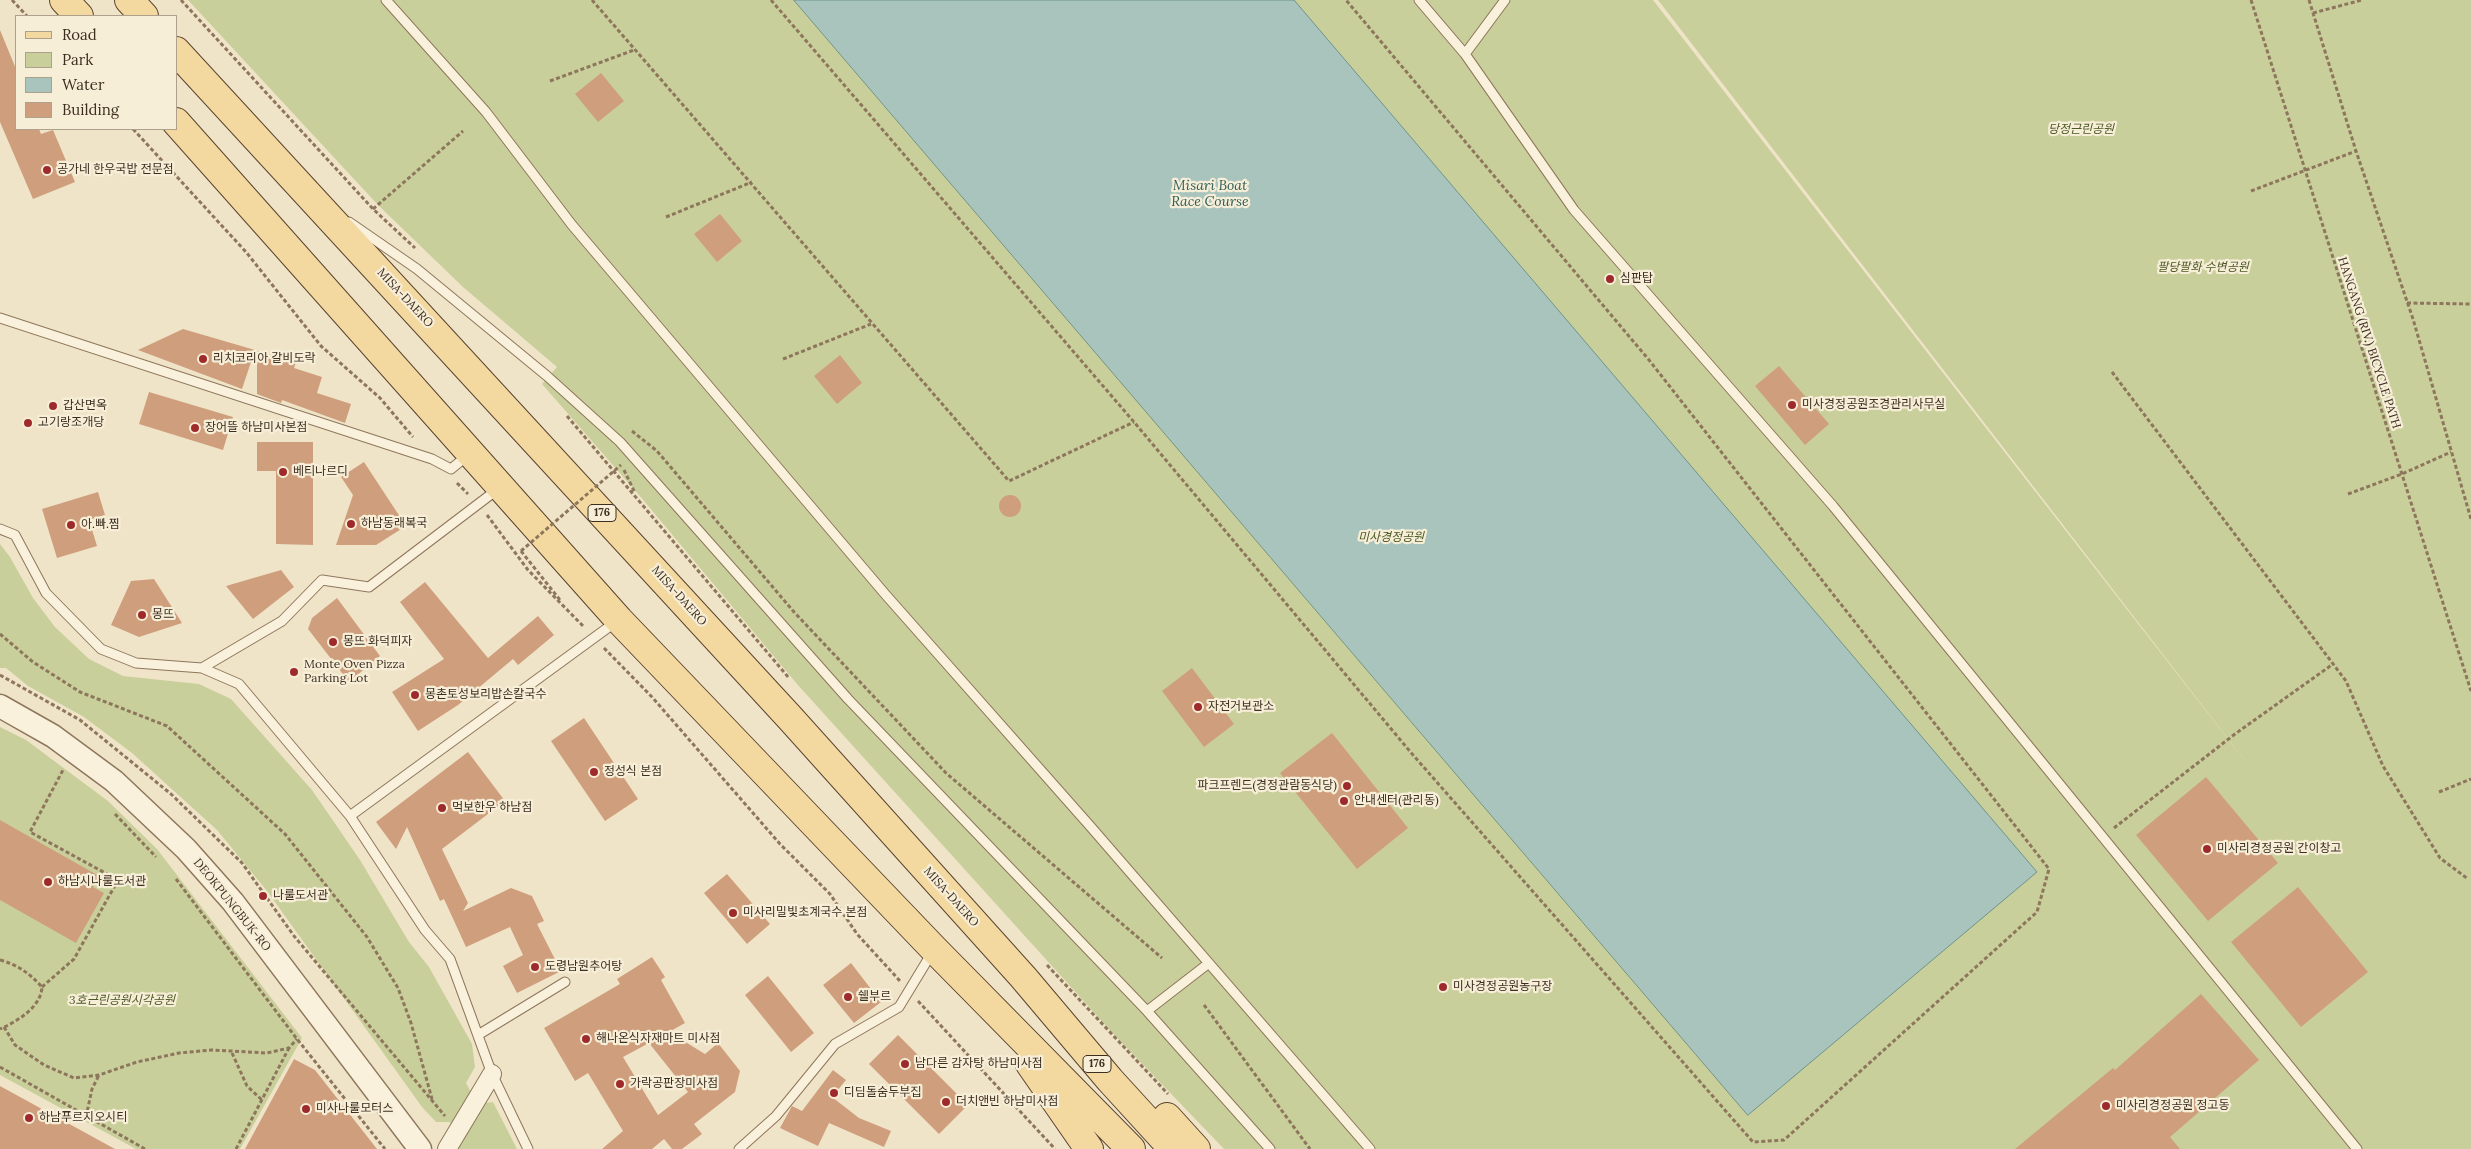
<!DOCTYPE html>
<html>
<head>
<meta charset="utf-8">
<style>
  body { margin:0 }
  #map { position:relative; width:2471px; height:1149px; overflow:hidden; background:#f0e4c8; font-family:Lora,serif }
  canvas { display:block }
  .legend { position:absolute; left:15px; top:15px; width:162px; height:115px; box-sizing:border-box; background:#f7eed8; border:1px solid #ada18e; margin:0; padding:6px 9px; list-style:none; font-size:15px; color:#3d2e20 }
  .legend li { display:flex; align-items:center; gap:10px; height:25px }
  .legend b { width:25px; border:1px solid #ada18e }
</style>
</head>
<body>
<div id="map">
<canvas width="2471" height="1149"></canvas>
<ul class="legend">
<li><b style="height:6px;background:#f3d9a0"></b>Road</li>
<li><b style="height:14px;background:#c9cf9b"></b>Park</li>
<li><b style="height:14px;background:#a9c4bc"></b>Water</li>
<li><b style="height:14px;background:#cf9f7d"></b>Building</li>
</ul>
</div>
<script>
const ctx = document.querySelector('canvas').getContext('2d');
ctx.lineJoin = 'round';
function paint(path, color) { ctx.fillStyle = color; ctx.fill(path, 'evenodd'); }
function trace(path, color, width, dash) { ctx.strokeStyle = color; ctx.lineWidth = width; ctx.lineCap = dash ? 'butt' : 'round'; ctx.setLineDash(dash || []); ctx.stroke(path); }
function write(font, color, halo, rows, align = 'center') {
  ctx.font = font + ' Lora,"Noto Sans KR",serif'; ctx.lineWidth = 4.5; ctx.setLineDash([]); ctx.textBaseline = 'middle'; ctx.strokeStyle = halo; ctx.fillStyle = color; for (const [text, x, y, turn = 0] of rows) {
    ctx.save(); ctx.translate(x, y); ctx.rotate((+turn || 0) * Math.PI / 180); ctx.textAlign = isNaN(turn) ? turn : align; if (halo) ctx.strokeText(text, 0, 0); ctx.fillText(text, 0, 0); ctx.restore();
  }
}
paint(new Path2D(`
  M188 0H1653L2259 779 1658 0H2471V1149H1224L1108 1028 797 684 639 495 542 384 557 367 463 287 378 205Z
  M0 544 10 557 33 598 55 627 89 659 123 676 199 684 231 699 312 790 360 860 409 942 429 967 472 1044 475 1067 466 1083 477 1104 493 1102 517 1149H456V1138L450 1122H436L422 1107 267 891 217 830 132 753 84 717 28 686 6 668H0Z
  M0 727 26 740 108 801 157 849 302 1038 240 1149H136L0 1075Z`), '#c9cf9b');
const water = new Path2D(`
  M794 0H1294L2037 872 1748 1115Z`);
paint(water, '#a9c4bc');
trace(water, '#6f938a', 1);
paint(new Path2D(`
  M0 30 16 69V129H39L41 134 53 130 75 182 33 199 0 122Z
  M601 73 624 101 598 122 575 94Z
  M720 214 742 241 717 262 694 234Z
  M183 329 255 350 242 389 138 350Z
  M257 351 296 362 294 368 322 377 317 393 351 404 345 423 282 400 281 403 257 394Z
  M840 355 862 383 837 404 814 376Z
  M1779 366 1829 424 1805 445 1755 386Z
  M149 392 233 417 223 450 139 424Z
  M257 442H313V545L276 544V471H257Z
  M364 462 406 526 376 545H336L353 495 341 477Z
  M98 492 105 515 89 520 97 546 57 558 42 509Z
  M999 506a11 11 0 1 1 22 0a11 11 0 1 1-22 0Z
  M281 570 294 587 253 619 226 586Z
  M154 579 182 623 139 637 111 625 131 581Z
  M425 582 488 658 538 616 554 635 518 665 513 659 458 705 418 731 392 692 444 659 400 602Z
  M337 598 380 656 349 682 308 629 312 618Z
  M1192 668 1234 724 1204 747 1162 691Z
  M584 718 638 799 605 821 551 741Z
  M1332 733 1408 828 1357 869 1280 773Z
  M468 752 505 801 442 849 468 903 463 911 511 888 532 896 544 921 537 924 561 971 517 993 503 966 523 955 510 927 466 947 444 899 440 901 407 827 396 849 376 822Z
  M2206 777 2278 863 2208 921 2136 835Z
  M0 820 99 876 93 887 104 893 76 943 0 900Z
  M727 874 770 924 747 944 704 893Z
  M2298 887 2368 972 2301 1027 2231 942Z
  M652 957 665 977 661 980 685 1023 669 1032 705 1054 718 1043 740 1071 735 1092 694 1124 702 1134 682 1149H672L664 1139 652 1149H602L623 1131 588 1073 575 1081 544 1028 620 984 617 979ZM649 1043 688 1092 658 1115 623 1057Z
  M851 963 881 1002 854 1023 823 985Z
  M768 976 814 1033 791 1052 745 995Z
  M2201 994 2259 1060 2170 1137 2180 1149H2015L2113 1068 2115 1070Z
  M898 1035 968 1105 939 1134 869 1064Z
  M294 1059 315 1070 377 1149H245Z
  M833 1070 846 1080 832 1097 859 1118 891 1131 884 1147 829 1123 818 1146 780 1128 792 1106 802 1111Z
  M0 1086 115 1149H0Z`), '#cf9f7d');
const service = new Path2D(`
  M386 0 486 112 572 225 885 594 1090 826 1370 1149
  M1419 0 1465 54 1574 210 1833 506 2357 1149
  M1465 54 1505 0
  M349 222 417 269 547 376 620 442 848 699 1147 1011 1270 1149
  M0 318 432 459 451 469 468 455
  M0 529 15 535 46 593 101 649 136 663 202 668 239 684 350 816 425 930 450 959 492 1074 528 1149
  M202 668 282 621 322 580 369 587 498 489
  M350 816 617 621
  M1147 1011 1209 963
  M478 1035 565 982
  M739 1149 776 1116 835 1044 899 1007 933 951`);
const minor = new Path2D(`
  M447 1149 492 1074`);
const tertiary = new Path2D(`
  M0 706 53 736 114 781 186 849 233 902 420 1149`);
const primary = new Path2D(`
  M64 0 79 16
  M129 0 144 16
  M176 51 791 719 1023 977 1110 1080 1173 1149
  M176 122 619 620 934 949 1131 1149
  M1030 1064 1089 1149
  M1167 1117 1196 1149`);
trace(service, '#8d765c', 11);
trace(minor, '#8d765c', 20);
trace(tertiary, '#8d765c', 25);
trace(primary, '#5b4430', 30);
trace(new Path2D(`
  M12 0 27 16
  M181 0 373 209 415 248
  M592 0 1009 481 1134 422
  M771 0 1134 422 1413 755 1753 1142 1784 1140 2037 912 2049 869 1649 360 1346 0
  M2251 0 2471 691
  M2309 0 2356 151 2413 319 2471 519
  M2313 13 2362 0
  M550 81 634 50
  M133 129 246 252 321 346 380 398 413 437
  M2251 191 2356 151
  M373 209 463 131
  M666 217 752 182
  M2407 303 2471 304
  M783 359 871 324
  M2112 372 2346 681 2383 766 2440 858 2468 879
  M567 416 789 678
  M632 431 657 451 794 612 946 773 1162 958
  M624 470 635 493
  M457 483 468 494
  M2348 494 2402 474 2451 452
  M487 515 528 570 584 627
  M521 551 560 600
  M0 634 33 662 80 692 167 726 285 834 367 937 398 988 411 1023 432 1099
  M604 648 652 697 780 844 830 894 857 934 900 981
  M0 675 80 720 171 794 242 863 294 936 445 1116
  M2439 792 2471 779
  M115 814 156 857
  M2114 828 2235 734 2333 664
  M176 879 297 1039 385 1149
  M0 960C18 965 29 973 42 987 41 1007 18 1021 0 1029
  M1047 965 1168 1094
  M42 987 74 959 118 880 30 832 63 770
  M918 1001 1055 1149
  M1204 1005 1310 1149
  M4 1027 15 1045 44 1065 74 1078 99 1075 137 1062 179 1053 212 1050 267 1053 289 1048 297 1039
  M232 1053 247 1086 262 1100
  M0 1067 145 1149
  M86 1117 92 1089 99 1075
  M236 1149 289 1048`), '#8d765c', 3, [4, 2.5]);
trace(service, '#faf1dc', 9);
trace(minor, '#faf1dc', 18);
trace(tertiary, '#faf1dc', 22);
trace(primary, '#f3d9a0', 28);
trace(new Path2D(`
  M521 551 621 465`), '#8d765c', 3, [4, 2.5]);
for (const [x, y, r, color] of [
  [47,170,5,"#9e2a2b"],
  [1610,279,5,"#9e2a2b"],
  [203,359,5,"#9e2a2b"],
  [1792,405,5,"#9e2a2b"],
  [53,406,5,"#9e2a2b"],
  [28,423,5,"#9e2a2b"],
  [195,428,5,"#9e2a2b"],
  [283,472,5,"#9e2a2b"],
  [351,524,5,"#9e2a2b"],
  [71,525,5,"#9e2a2b"],
  [142,615,5,"#9e2a2b"],
  [333,642,5,"#9e2a2b"],
  [294,672,5,"#9e2a2b"],
  [415,695,5,"#9e2a2b"],
  [1198,707,5,"#9e2a2b"],
  [594,772,5,"#9e2a2b"],
  [1347,786,5,"#9e2a2b"],
  [1344,801,5,"#9e2a2b"],
  [442,808,5,"#9e2a2b"],
  [2207,849,5,"#9e2a2b"],
  [48,882,5,"#9e2a2b"],
  [263,896,5,"#9e2a2b"],
  [733,913,5,"#9e2a2b"],
  [535,967,5,"#9e2a2b"],
  [1443,987,5,"#9e2a2b"],
  [848,997,5,"#9e2a2b"],
  [586,1039,5,"#9e2a2b"],
  [905,1064,5,"#9e2a2b"],
  [620,1084,5,"#9e2a2b"],
  [834,1093,5,"#9e2a2b"],
  [946,1102,5,"#9e2a2b"],
  [2106,1106,5,"#9e2a2b"],
  [306,1109,5,"#9e2a2b"],
  [29,1118,5,"#9e2a2b"]
]) { const dot = new Path2D(); dot.arc(x, y, r, 0, 2 * Math.PI); ctx.fillStyle = color; ctx.fill(dot); trace(dot, '#f7eed8', 2); }
for (const [x, y, w] of [
  [602,513,28],
  [1097,1064,28]
]) { const box = new Path2D(); box.roundRect(x - w / 2, y - 8.5, w, 17, 4); ctx.fillStyle = '#f7eed8'; ctx.fill(box); trace(box, '#3d2e20', 1); }
write('bold 11px', '#3d2e20', null, [
  ["176",602,513],
  ["176",1097,1064]
]);
write('italic 12px', '#4d5a26', '#f7eed8', [
  ["당정근린공원",2081,130],
  ["팔당팔화 수변공원",2203,268],
  ["미사경정공원",1391,538],
  ["3호근린공원시각공원",122,1001]
]);
write('12px', '#3d2e20', '#f7eed8', [
  ["공가네 한우국밥 전문점",57,170],
  ["심판탑",1620,279],
  ["리치코리아 갈비도락",213,359],
  ["미사경정공원조경관리사무실",1802,405],
  ["갑산면옥",63,406],
  ["고기랑조개당",38,423],
  ["장어뜰 하남미사본점",205,428],
  ["베티나르디",293,472],
  ["하남동래복국",361,524],
  ["아.빠.찜",81,525],
  ["몽뜨",152,615],
  ["몽뜨 화덕피자",343,642],
  ["Monte Oven Pizza",304,665],
  ["Parking Lot",304,679],
  ["몽촌토성보리밥손칼국수",425,695],
  ["자전거보관소",1208,707],
  ["정성식 본점",604,772],
  ["파크프렌드(경정관람동식당)",1337,786,"right"],
  ["안내센터(관리동)",1354,801],
  ["먹보한우 하남점",452,808],
  ["미사리경정공원 간이창고",2217,849],
  ["하남시나룰도서관",58,882],
  ["나룰도서관",273,896],
  ["미사리밀빛초계국수 본점",743,913],
  ["도령남원추어탕",545,967],
  ["미사경정공원농구장",1453,987],
  ["쉘부르",858,997],
  ["해나온식자재마트 미사점",596,1039],
  ["남다른 감자탕 하남미사점",915,1064],
  ["가락공판장미사점",630,1084],
  ["디딤돌숨두부집",844,1093],
  ["더치앤빈 하남미사점",956,1102],
  ["미사리경정공원 정고동",2116,1106],
  ["미사나룰모터스",316,1109],
  ["하남푸르지오시티",39,1118]
], 'left');
write('12px', '#3d2e20', '#f7eed8', [
  ["MISA-DAERO",405,298,47],
  ["HANGANG (RIV.) BICYCLE PATH",2369,343,72],
  ["MISA-DAERO",679,596,48],
  ["MISA-DAERO",951,897,48],
  ["DEOKPUNGBUK-RO",232,905,51]
]);
write('italic 14px', '#2f5d5a', '#f7eed8', [
  ["Misari Boat",1210,186],
  ["Race Course",1210,202]
]);
</script>
</body>
</html>
